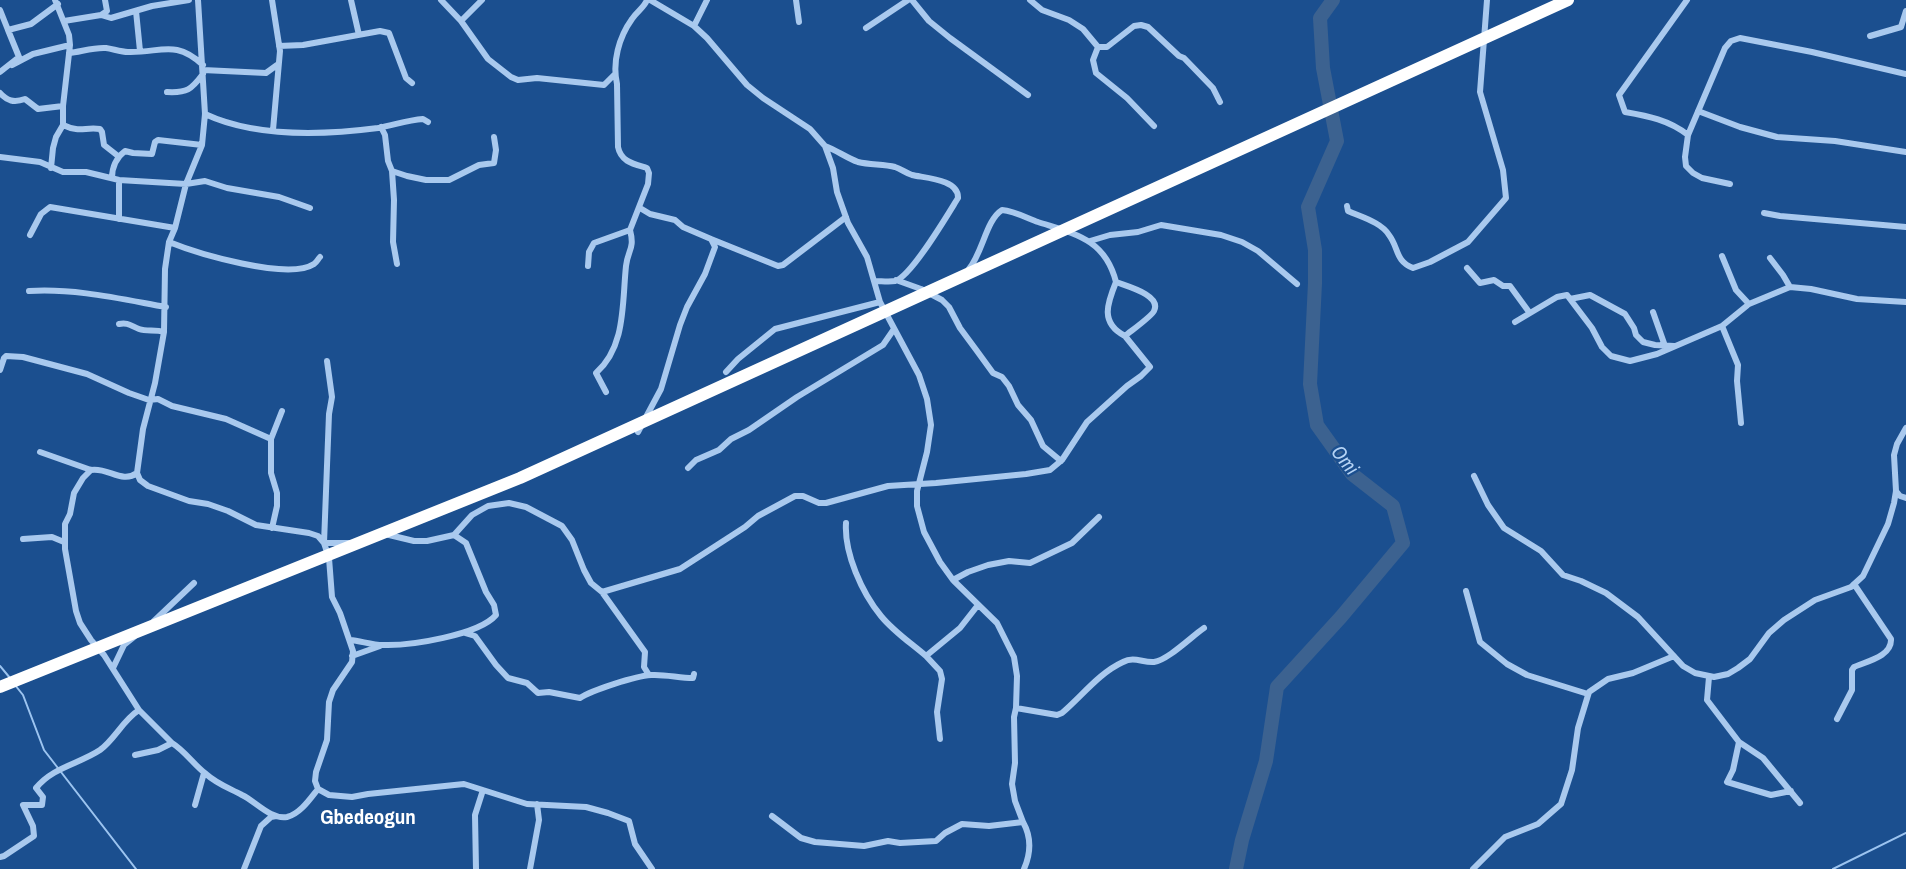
<!DOCTYPE html>
<html>
<head>
<meta charset="utf-8">
<style>
  body { margin:0 }
  canvas { display:block; background:#1b4f8f }
</style>
</head>
<body>
<canvas width="1906" height="869"></canvas>
<script>
const ctx = document.querySelector('canvas').getContext('2d');
ctx.lineJoin = 'round';
function trace(path, color, width, dash) { ctx.strokeStyle = color; ctx.lineWidth = width; ctx.lineCap = dash ? 'butt' : 'round'; ctx.setLineDash(dash || []); ctx.stroke(path); }
function write(font, color, halo, rows, align = 'center') {
  ctx.font = font + ' "Archivo Narrow",sans-serif'; ctx.lineWidth = 4.5; ctx.setLineDash([]); ctx.textBaseline = 'middle'; ctx.strokeStyle = halo; ctx.fillStyle = color; for (const [text, x, y, turn = 0] of rows) {
    ctx.save(); ctx.translate(x, y); ctx.rotate((+turn || 0) * Math.PI / 180); ctx.textAlign = isNaN(turn) ? turn : align; if (halo) ctx.strokeText(text, 0, 0); ctx.fillText(text, 0, 0); ctx.restore();
  }
}
trace(new Path2D(`
  M0 666 10 678
  M15 685 23 695 44 750 136 869
  M1833 869 1906 833`), '#9cc4f0', 2);
trace(new Path2D(`
  M1236 869 1242 840 1266 761 1277 687 1341 617 1403 543 1393 506 1352 474 1317 425 1310 384 1315 283V250L1308 207 1337 141 1323 68 1320 18 1333 0`), '#3c6290', 14);
trace(new Path2D(`
  M198 0 205 114 202 145 186 184 175 228 169 242 165 269 164 332 155 383 143 429 137 473 140 480 148 486 189 501 208 504 228 511 256 525 309 533 318 536 324 543H350
  M272 0 280 51 273 130
  M351 0 359 35
  M441 0 461 21 488 59 511 77 518 80 537 78 604 85 615 74
  M650 0 694 26 707 38 747 85 763 98 810 129 825 146 833 168 837 192 848 223 867 257 880 302 919 375 927 399 931 425 927 452 917 491V506L924 532 940 562 953 580 997 623 1014 657 1017 676 1016 708 1014 717 1015 763 1012 784 1015 801 1023 822
  M796 0 799 22
  M912 0 929 21 950 38 1028 95
  M1030 0 1042 10 1069 20 1083 29 1098 47 1093 60 1096 73 1127 98 1154 126
  M1687 0 1619 95 1625 112C1648 116 1669 120 1688 135
  M0 10 8 30
  M136 11 140 51
  M101 15 107 11 105 0
  M64 21 101 15 111 18 152 6 189 0
  M461 21 482 0
  M694 26 707 0
  M866 28 908 0
  M1870 36 1901 27 1906 11
  M279 46 303 45 380 31 389 33 406 78 412 83
  M1098 47H1107L1134 26 1141 25 1148 27 1179 56 1184 58 1213 88 1220 102
  M69 53C80 52 94 47 106 48 113 49 121 52 128 52 161 53 175 39 203 65
  M12 65 33 54 70 45
  M203 70 266 73 277 65
  M0 72 19 57 8 30 31 24 58 4
  M167 92C187 93 191 90 203 74
  M0 93C7 101 14 103 25 99L38 109 63 106
  M1698 111 1740 127 1777 137 1835 141 1906 152
  M205 114C256 138 324 135 378 128 394 125 408 120 423 119L428 122
  M63 125C80 133 84 127 100 129L102 132 104 145 118 156
  M381 127 385 135 388 161 392 171 394 200 393 242 397 264
  M825 146C836 150 847 158 858 162 870 165 884 164 895 167 901 169 906 173 912 175 924 178 959 179 958 198 948 214 911 277 895 281 889 282 881 281 875 281
  M0 157 40 162 63 172H86L119 180 186 184 205 181 227 188 279 197 310 208
  M51 168 53 148 56 137 63 125V106L70 45 69 35 55 0
  M392 171 407 176 426 180H449L479 165 494 163 496 150 494 137
  M112 178C112 167 116 158 125 151L133 153 152 154 155 142 158 140 202 145
  M119 180V219
  M1730 184 1702 178 1693 173 1686 166 1685 157 1688 135 1725 48 1731 41 1740 38 1812 52 1906 74
  M1347 206 1348 211C1361 217 1381 222 1389 235 1399 248 1395 261 1413 268L1430 262 1468 242 1506 198 1503 170 1480 92 1487 0
  M1764 213 1780 216 1906 227
  M30 235 41 214 50 207 175 228
  M711 239 778 266 783 265 846 217
  M1090 241 1110 235 1138 232 1161 225 1221 235 1242 242 1258 251 1297 284
  M169 242C196 253 288 281 314 264 317 262 318 259 320 257
  M1722 256 1736 290 1749 304
  M1770 258 1783 275 1790 287 1811 289 1857 299 1906 302
  M588 266 589 252 594 243 630 230 648 184 649 173 647 168C634 164 621 162 618 147L617 84C612 62 619 37 632 19 637 11 644 8 647 0
  M1467 268 1480 283 1494 280 1503 286H1510L1529 312
  M969 269C983 252 986 220 1002 210 1014 211 1027 218 1038 222 1075 234 1105 239 1116 282 1107 304 1100 323 1125 336
  M896 280 921 289 942 300 949 307 960 328 977 351 993 373 1002 377 1009 386 1018 405 1031 420 1043 446 1061 461
  M29 291C74 288 121 299 166 307
  M1570 299 1590 295 1625 314 1634 328 1636 335 1643 342 1655 345 1674 346
  M1653 312 1665 346
  M1515 322 1557 297 1567 295 1592 328 1602 347 1611 356 1630 361 1657 354 1722 326 1749 304 1790 287
  M119 324C128 322 131 326 139 329 147 332 155 329 164 332
  M1722 326 1738 365 1737 381 1741 423
  M4 358 6 356 23 357 87 374 129 393 149 400 158 399 172 406 226 419 271 439
  M327 361 332 397 329 414 324 543 329 558 332 597 340 613 353 651 352 662 333 690 329 702 327 740 316 772 315 781 318 789 329 795 352 797 368 794 464 784 527 804 586 807 608 813 629 821 635 844 652 869
  M0 370 4 358
  M726 372 738 359 775 329 880 302
  M606 392 596 373C626 346 622 304 626 266 628 249 635 249 630 230
  M638 432 661 389 680 325 687 307 705 274 715 247 711 239 683 227 675 220 650 214 640 208
  M40 452 91 470C108 467 122 484 137 473
  M688 468 696 460 719 450 731 439 749 430 797 397 883 345 894 329
  M91 470 83 478 74 493 70 514 65 524V549L76 611 80 623 91 640 104 655 139 710
  M1474 476 1488 505 1504 528 1541 551 1563 575 1581 581 1606 593 1638 617 1683 666 1695 673 1714 677 1728 674 1738 668 1750 659 1769 633 1784 620 1815 600 1851 587 1863 576 1888 524 1894 503 1896 491 1894 455 1897 444 1906 428
  M1896 491 1900 496 1906 498
  M846 523C844 553 862 593 881 616 894 632 911 643 926 656L960 628 978 605
  M272 528 277 506V493L271 473V439L282 411
  M385 534 414 541H427L454 535 472 515 488 506 509 503 526 507 562 526 572 540 584 570 591 583 602 592 645 652 644 667 649 675
  M23 539 52 537 64 542
  M953 580 968 572 988 565 1009 561 1030 563 1072 543 1099 517
  M1466 591 1480 642 1507 664 1527 675 1588 694
  M602 592 680 569 745 527 758 516 795 496H803L819 503H826L888 486 936 483 1026 474 1050 470 1062 460 1087 422 1127 386 1141 376 1150 367 1125 336C1131 331 1152 316 1154 311 1162 295 1126 286 1116 282
  M154 621 194 583
  M465 633 475 636 496 665 508 678 527 683 538 693 549 692 580 698C592 690 636 676 651 675 665 674 679 678 693 678L694 674
  M350 640C361 641 372 645 383 645 410 646 479 635 496 615L494 605 486 592 466 543 454 535
  M352 656 380 646
  M926 656 940 671 942 679 937 712 940 739
  M113 668 124 645 134 637
  M1709 677 1707 700 1739 742 1763 758 1800 803
  M1016 708 1057 715 1062 713C1082 696 1099 673 1123 662 1134 656 1143 663 1154 662 1168 660 1192 636 1204 628
  M1837 719 1852 690V670L1854 667C1868 661 1892 656 1891 639L1854 584
  M1739 742 1733 770 1727 782 1771 795 1791 791
  M135 755 158 750 172 743C185 751 194 765 206 774 217 784 229 788 242 795 255 801 271 820 287 817 300 814 310 799 318 789
  M195 805 204 773
  M772 816 801 838 815 842 864 846 888 841 900 843 936 841 945 833 962 824 989 826 1023 822C1032 838 1031 853 1024 869
  M0 857 4 856 34 836 33 826 23 805H42L43 797 36 788C53 767 79 764 100 750 115 739 123 720 139 710L172 743
  M244 869 261 826 271 817 276 816
  M476 869 475 815 483 790
  M530 869 539 820 537 804
  M1473 869 1505 837 1538 824 1561 804 1572 770 1578 728 1589 692 1608 679 1633 673 1674 656`), '#a9c9ee', 6);
trace(new Path2D(`
  M0 687 520 478 1568 0`), '#fff', 12);
write('italic 20px', '#b5d3f5', '#1b4f8f', [
  ["Omi",1344,461,52]
]);
write('bold 21px', '#fff', '#1b4f8f', [
  ["Gbedeogun",368,818]
]);
</script>
</body>
</html>
